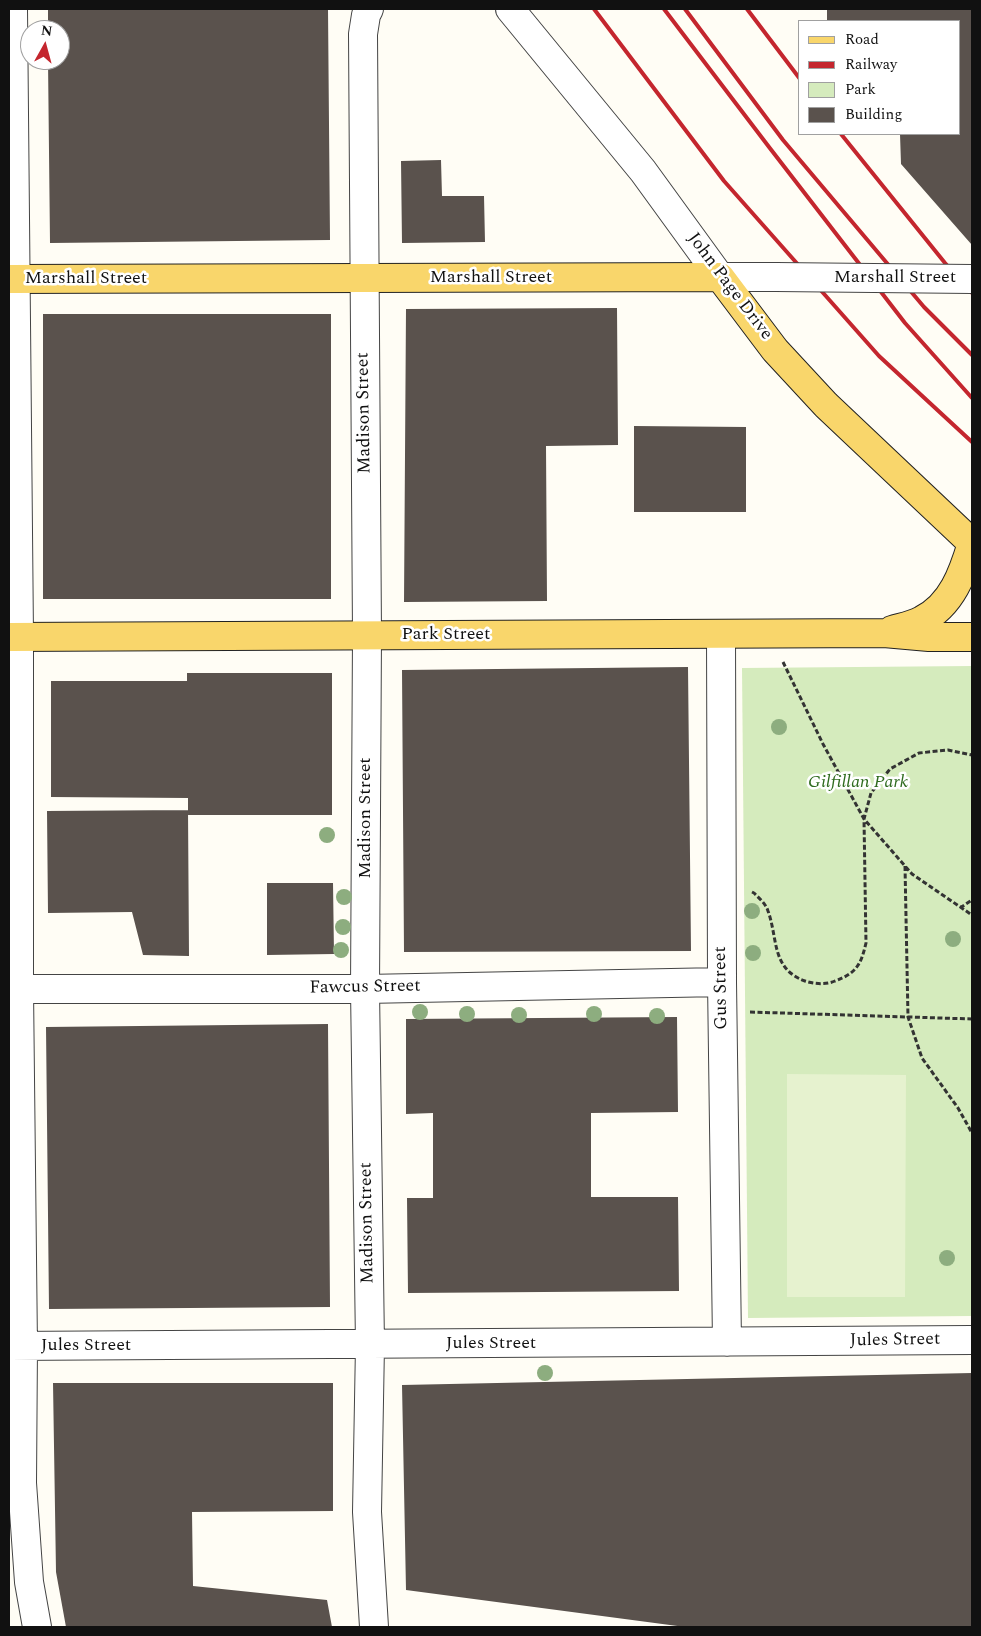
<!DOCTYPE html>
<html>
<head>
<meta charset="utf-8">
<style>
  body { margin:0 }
  #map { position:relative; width:981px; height:1636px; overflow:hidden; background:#fffdf5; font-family:Spectral,serif }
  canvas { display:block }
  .frame { position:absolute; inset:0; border:10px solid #111; pointer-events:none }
  .legend { position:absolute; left:798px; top:20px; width:162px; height:115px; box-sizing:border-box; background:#fff; border:1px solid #a0a0a0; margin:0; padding:6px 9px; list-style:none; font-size:15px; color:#111 }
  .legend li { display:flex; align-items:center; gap:10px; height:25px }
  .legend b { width:25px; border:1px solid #a0a0a0 }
  .north { position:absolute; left:20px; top:20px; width:50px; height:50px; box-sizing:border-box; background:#fff; border:1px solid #a0a0a0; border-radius:50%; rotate:7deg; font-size:14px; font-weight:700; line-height:20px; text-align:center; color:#111 }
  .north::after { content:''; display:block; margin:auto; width:18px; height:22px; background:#c4262e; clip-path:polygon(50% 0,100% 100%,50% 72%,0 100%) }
</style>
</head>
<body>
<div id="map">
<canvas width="981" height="1636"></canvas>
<div class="frame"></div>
<ul class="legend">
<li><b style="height:6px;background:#f9d66b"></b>Road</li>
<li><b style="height:6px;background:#c4262e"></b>Railway</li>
<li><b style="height:14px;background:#d5ebbd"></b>Park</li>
<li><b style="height:14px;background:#5a524d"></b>Building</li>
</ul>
<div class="north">N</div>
</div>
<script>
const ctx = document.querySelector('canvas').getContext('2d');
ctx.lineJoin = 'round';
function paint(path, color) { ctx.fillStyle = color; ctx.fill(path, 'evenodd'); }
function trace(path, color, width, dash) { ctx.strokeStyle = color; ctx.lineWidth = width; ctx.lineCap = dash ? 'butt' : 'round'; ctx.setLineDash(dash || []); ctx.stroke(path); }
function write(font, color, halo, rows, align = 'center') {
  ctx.font = font + ' Spectral,serif'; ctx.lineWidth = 5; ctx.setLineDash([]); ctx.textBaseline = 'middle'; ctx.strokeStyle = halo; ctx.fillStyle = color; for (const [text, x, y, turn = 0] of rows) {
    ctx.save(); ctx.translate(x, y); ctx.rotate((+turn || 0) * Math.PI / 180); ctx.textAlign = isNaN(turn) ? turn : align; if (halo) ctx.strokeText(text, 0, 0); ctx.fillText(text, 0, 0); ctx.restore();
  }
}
paint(new Path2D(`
  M972 666V1316L748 1318 742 668Z`), '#d5ebbd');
paint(new Path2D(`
  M787 1074 906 1075 905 1297H787Z`), '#e6f2cf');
paint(new Path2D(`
  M48 9H328L330 240 50 243 48 60H60V30H48Z
  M827 9H972V245L901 164 900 134H960V21H827Z
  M441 160 442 196H484L485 242 402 243 401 161Z
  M617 308 618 445 546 446 547 601 404 602 406 309Z
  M43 314H331V599H43Z
  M634 426 746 427V512H634Z
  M688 667 691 951 404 952 402 670Z
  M187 673H332V815H188V798L51 797V681H187Z
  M188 810 189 956 143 955 132 912 48 913 47 811Z
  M267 883H333L334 954 267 955Z
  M677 1017 678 1112 591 1113V1197H678L679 1291 408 1293 407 1198H433V1113L406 1114V1019Z
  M328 1024 330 1307 49 1309 46 1027Z
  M972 1373V1627L760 1626V1627H685L406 1590 402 1385Z
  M53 1383H333V1511L192 1512 193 1586 327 1600 332 1627H66L56 1572Z`), '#5a524d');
const minor = new Path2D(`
  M13 9 19 636V989L23 1346 22 1483 29 1582 37 1627
  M369 9 366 15 363 34 367 635 365 989 370 1345 367 1512 374 1627
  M510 9 643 171 720 277H776
  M721 634 722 982 727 1342
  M9 989H365L722 982
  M9 1346 972 1340`);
const primary = new Path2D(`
  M9 279 720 277 775 350 826 405 972 543
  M892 630C902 627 913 625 922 620 952 605 963 573 972 543
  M9 637 884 633 929 637H972`);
trace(minor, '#444', 30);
trace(primary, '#222', 30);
trace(new Path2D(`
  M783 662 823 744 864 819 912 874 972 915
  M905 866 908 1017 922 1058 958 1108 972 1133
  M752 892 754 893C759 898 766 904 768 911 778 938 771 969 805 981 814 984 826 985 835 981 857 973 861 964 866 943L864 819 871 793 890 769 919 753 948 750 972 755
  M960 908 972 900
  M750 1012 972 1019`), '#333', 3, [5, 2.5]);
trace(minor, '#fff', 28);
trace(primary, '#f9d66b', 28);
trace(new Path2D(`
  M594 9 724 181 879 356 972 442
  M664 9 769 147 905 323 972 398
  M685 9 783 140 924 307 972 355
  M747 9 800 79
  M841 134 945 263 972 293`), '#c4262e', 4);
const minorBridge = new Path2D(`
  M776 277 972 279`);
trace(minorBridge, '#444', 30, []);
trace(minorBridge, '#fff', 28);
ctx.fillStyle = '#8dad7f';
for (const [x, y] of [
  [779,727],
  [327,835],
  [344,897],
  [752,911],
  [343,927],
  [953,939],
  [341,950],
  [753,953],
  [420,1012],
  [467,1014],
  [594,1014],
  [519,1015],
  [657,1016],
  [947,1258],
  [545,1373]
]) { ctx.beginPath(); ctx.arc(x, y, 8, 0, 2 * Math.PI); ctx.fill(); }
write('18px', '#111', '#fff', [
  ["Marshall Street",491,278],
  ["Marshall Street",895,278],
  ["Marshall Street",86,279],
  ["John Page Drive",729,287,53],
  ["Madison Street",365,413,-91],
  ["Park Street",446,635],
  ["Madison Street",366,818,-90],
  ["Fawcus Street",365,988,-1],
  ["Gus Street",722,988,-91],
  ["Madison Street",368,1223,-91],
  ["Jules Street",895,1341,-1],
  ["Jules Street",491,1344],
  ["Jules Street",86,1346]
]);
write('italic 18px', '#2f6b1f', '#fff', [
  ["Gilfillan Park",858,783]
]);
</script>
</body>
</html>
